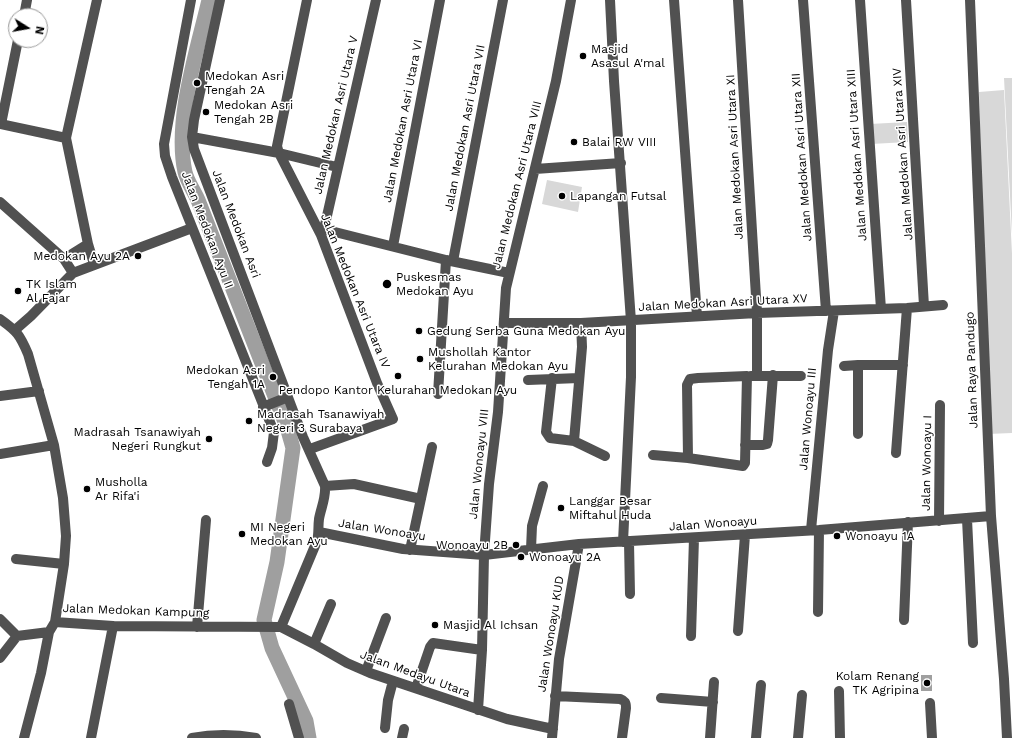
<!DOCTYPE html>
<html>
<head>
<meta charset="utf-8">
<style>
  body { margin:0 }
  #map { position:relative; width:1012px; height:738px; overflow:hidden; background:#fff; font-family:"Work Sans",sans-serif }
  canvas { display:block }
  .north { position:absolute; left:8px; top:8px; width:40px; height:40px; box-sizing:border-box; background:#fff; border:1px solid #999; border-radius:50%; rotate:101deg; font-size:11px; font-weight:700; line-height:16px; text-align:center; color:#000 }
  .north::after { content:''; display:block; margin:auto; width:14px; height:18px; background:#000; clip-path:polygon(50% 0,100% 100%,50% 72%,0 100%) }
</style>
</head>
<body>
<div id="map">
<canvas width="1012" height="738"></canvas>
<div class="north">N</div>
</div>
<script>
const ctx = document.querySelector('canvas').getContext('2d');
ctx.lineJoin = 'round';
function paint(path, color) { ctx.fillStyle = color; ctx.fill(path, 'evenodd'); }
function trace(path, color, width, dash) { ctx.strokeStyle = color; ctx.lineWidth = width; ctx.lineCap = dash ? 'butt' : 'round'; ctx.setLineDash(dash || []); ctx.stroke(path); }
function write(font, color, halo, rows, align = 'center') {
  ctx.font = font + ' "Work Sans",sans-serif'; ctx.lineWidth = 3; ctx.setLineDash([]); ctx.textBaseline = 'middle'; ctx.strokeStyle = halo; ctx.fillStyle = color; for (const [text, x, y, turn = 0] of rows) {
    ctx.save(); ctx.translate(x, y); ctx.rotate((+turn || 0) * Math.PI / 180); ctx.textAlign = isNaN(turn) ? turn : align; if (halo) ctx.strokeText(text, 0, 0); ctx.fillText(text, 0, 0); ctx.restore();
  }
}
paint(new Path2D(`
  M1004 78H1012V235Z
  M1004 90 1012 254V433L988 434 979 92Z
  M907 122 908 142 871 144 870 124Z
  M547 180 582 187 578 212 542 204Z`), '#d8d8d8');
paint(new Path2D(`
  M921 675H932V691H921Z`), '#9f9f9f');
trace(new Path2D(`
  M209 0C197 51 174 121 185 172 187 181 194 191 198 200L287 427 293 448 277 562 264 620 272 648 306 721 309 738`), '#9f9f9f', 15);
trace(new Path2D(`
  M191 0 164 144 165 156 172 177 274 432 272 448 267 462
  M220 0 194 120 192 137 194 149 303 437 325 486C326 498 321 508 319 519 318 527 319 534 317 541L281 627
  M307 0 277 146 279 153 321 235 377 383 393 419 310 449
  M610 0 614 81 631 321V377L623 542
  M674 0 697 316
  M738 0 757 313V376
  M803 0 826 311
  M860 0 881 309
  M906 0 924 306
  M970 0 991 516 1004 679 1007 738
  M24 16 27 0
  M0 124 66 138
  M1 124 18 40
  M192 137 279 153 337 167
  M535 169 621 163
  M0 202 64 259 73 273
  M319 228 446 260 509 273
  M321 235 324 229 376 0
  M393 246 440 0
  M64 259 88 244
  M453 261 503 0
  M94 264 88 244 66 138 97 0
  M0 319C17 331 20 335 28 354L54 445 63 498 66 536 64 564 55 622 49 632 41 673 24 738
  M504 323H581L757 313 907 308 943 305
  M15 330 31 316 73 273 192 228
  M844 366 858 365
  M751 376H801
  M552 378 546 432 550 438 574 441 605 456
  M528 380 579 378
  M438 394 446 260
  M0 396 39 391
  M263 407 288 397
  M858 434V365H903
  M574 441 582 347 581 323
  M745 445H763L767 444 768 440 773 375
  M896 453 907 308
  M0 454 54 445
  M653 455 688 458 743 466 745 463 747 376 698 378 690 379 687 385 688 458
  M325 486 354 484 421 499
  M967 519 973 643
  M939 521 940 405
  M811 530 828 350 834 311
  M319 532 403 549 484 555 579 544 819 530 991 516
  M629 542 630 594
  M531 549 532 526 543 486
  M410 550 432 447
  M16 559 64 564
  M818 612 819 530
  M0 619 17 636
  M904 620 908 522
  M55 622 113 626 281 627 314 644 347 663 370 673 507 719 553 729
  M197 627 206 520
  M738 631 745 535
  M691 636 694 538
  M314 644 331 604
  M0 658 17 636 49 632
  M366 671 386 618
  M416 688 430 647 433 643 482 650
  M839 691 840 738
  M555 696 620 699C625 701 626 702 626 708L622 738
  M661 698 713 702
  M930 703 932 738
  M289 704 299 738
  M478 710 482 650 484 555 489 484 498 412 506 288 556 81 571 0
  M385 728 388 700 393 681
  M91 738 113 626
  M192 738C212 734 235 734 256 738
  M402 738 404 729
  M552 738 559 659 579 544
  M710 738 714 682
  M756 738 761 685
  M798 738 802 695`), '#515151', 10);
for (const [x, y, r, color] of [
  [583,56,4,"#000"],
  [197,83,4,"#000"],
  [206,112,4,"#000"],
  [574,142,4,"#000"],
  [562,196,4,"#000"],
  [138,256,4,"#000"],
  [387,284,5,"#000"],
  [18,291,4,"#000"],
  [419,331,4,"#000"],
  [420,359,4,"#000"],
  [398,376,4,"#000"],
  [273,377,4,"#000"],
  [249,421,4,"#000"],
  [209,439,4,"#000"],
  [87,489,4,"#000"],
  [561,508,4,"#000"],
  [242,534,4,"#000"],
  [837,536,4,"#000"],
  [516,545,4,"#000"],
  [521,557,4,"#000"],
  [435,625,4,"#000"],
  [927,683,4,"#000"]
]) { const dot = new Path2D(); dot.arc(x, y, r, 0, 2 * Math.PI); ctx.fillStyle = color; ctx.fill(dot); trace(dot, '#fff', 1.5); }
write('12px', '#000', '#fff', [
  ["Masjid",591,49],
  ["Asasul A'mal",591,63],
  ["Medokan Asri",205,76],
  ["Tengah 2A",205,90],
  ["Medokan Asri",214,105],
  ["Tengah 2B",214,119],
  ["Balai RW VIII",582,142],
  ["Lapangan Futsal",570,196],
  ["Medokan Ayu 2A",130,256,"right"],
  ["Puskesmas",396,277],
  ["Medokan Ayu",396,291],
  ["TK Islam",26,284],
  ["Al Fajar",26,298],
  ["Gedung Serba Guna Medokan Ayu",427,331],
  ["Mushollah Kantor",428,352],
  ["Kelurahan Medokan Ayu",428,366],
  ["Medokan Asri",265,370,"right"],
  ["Tengah 1A",265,384,"right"],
  ["Pendopo Kantor Kelurahan Medokan Ayu",398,390,"center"],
  ["Madrasah Tsanawiyah",257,414],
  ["Negeri 3 Surabaya",257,428],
  ["Madrasah Tsanawiyah",201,432,"right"],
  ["Negeri Rungkut",201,446,"right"],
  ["Musholla",95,482],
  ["Ar Rifa'i",95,496],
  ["Langgar Besar",569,501],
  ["Miftahul Huda",569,515],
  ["MI Negeri",250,527],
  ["Medokan Ayu",250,541],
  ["Wonoayu 1A",845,536],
  ["Wonoayu 2B",508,545,"right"],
  ["Wonoayu 2A",529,557],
  ["Masjid Al Ichsan",443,625],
  ["Kolam Renang",919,676,"right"],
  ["TK Agripina",919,690,"right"]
], 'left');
write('12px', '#000', '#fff', [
  ["Jalan Medokan Asri Utara V",336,115,-77],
  ["Jalan Medokan Asri Utara VI",403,121,-79],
  ["Jalan Medokan Asri Utara VII",465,128,-79],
  ["Jalan Medokan Asri Utara XIV",903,154,-94],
  ["Jalan Medokan Asri Utara XIII",857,155,-94],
  ["Jalan Medokan Asri Utara XI",735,157,-93],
  ["Jalan Medokan Asri Utara XII",802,157,-94],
  ["Jalan Medokan Asri Utara VIII",517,185,-76],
  ["Jalan Medokan Asri",236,224,69],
  ["Jalan Medokan Ayu II",207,230,69],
  ["Jalan Medokan Asri Utara IV",355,291,68],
  ["Jalan Medokan Asri Utara XV",723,303,-3],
  ["Jalan Raya Pandugo",972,370,-92],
  ["Jalan Wonoayu III",808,419,-85],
  ["Jalan Wonoayu I",927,463,-89],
  ["Jalan Wonoayu VIII",479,464,-84],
  ["Jalan Wonoayu",713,524,-4],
  ["Jalan Wonoayu",382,530,9],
  ["Jalan Medokan Kampung",136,611,2],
  ["Jalan Wonoayu KUD",551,634,-81],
  ["Jalan Medayu Utara",415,674,20]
]);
</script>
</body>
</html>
